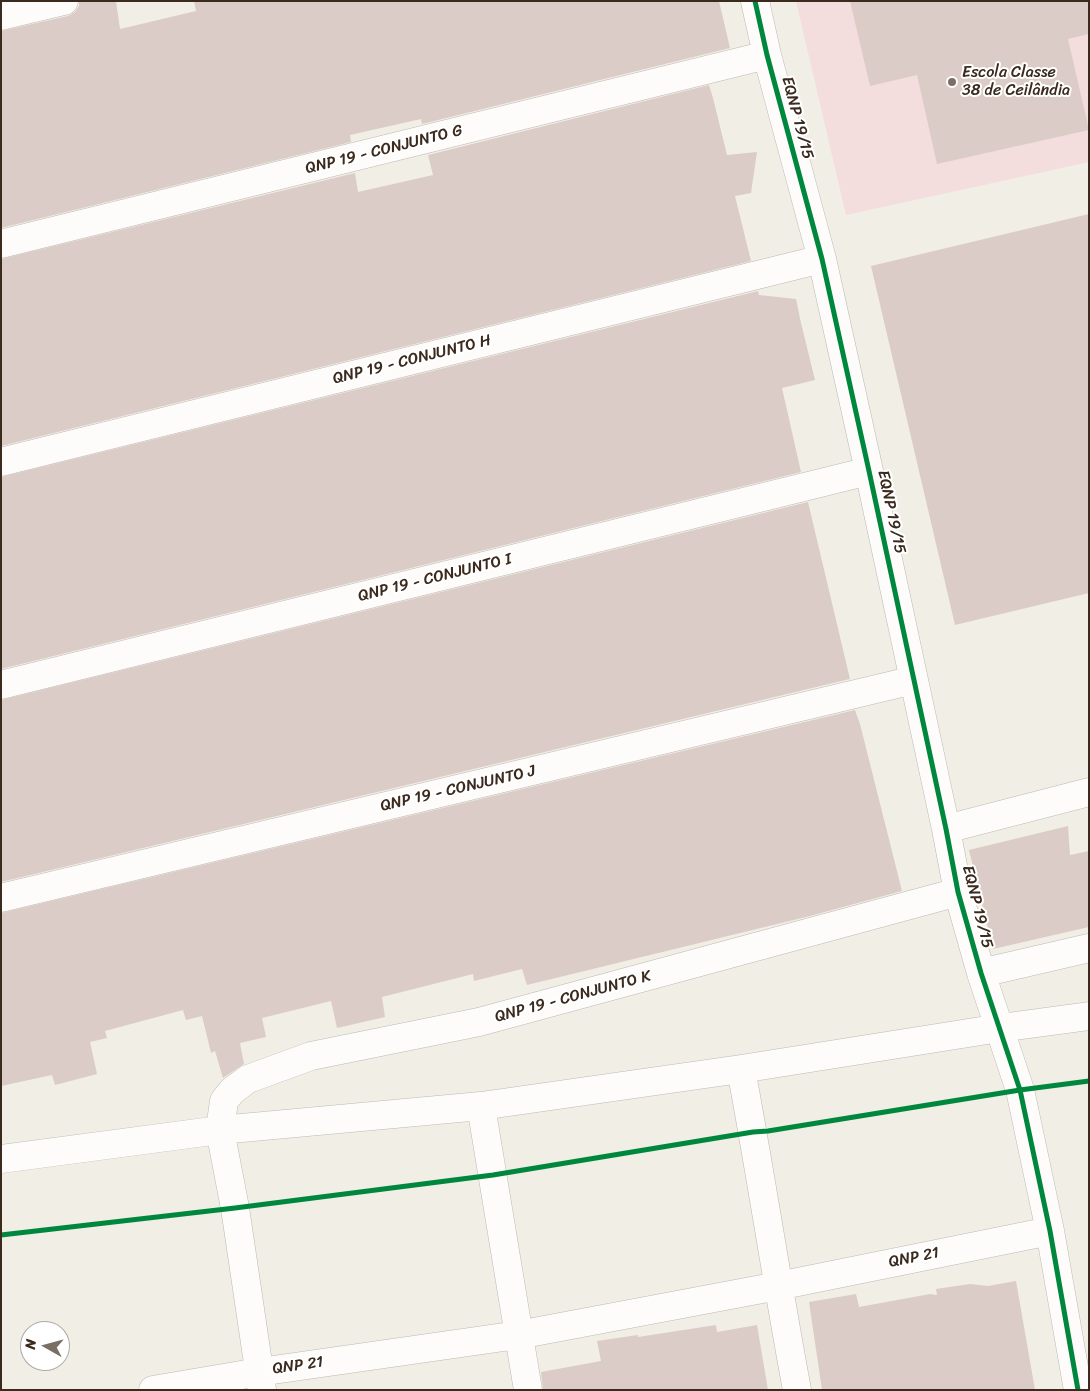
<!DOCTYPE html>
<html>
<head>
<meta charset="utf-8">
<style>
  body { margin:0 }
  #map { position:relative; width:1090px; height:1391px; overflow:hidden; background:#f1eee6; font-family:Sriracha,sans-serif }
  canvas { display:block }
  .frame { position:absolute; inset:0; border:2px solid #3b2a1e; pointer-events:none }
  .north { position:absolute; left:20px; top:1321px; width:50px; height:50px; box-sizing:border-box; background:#fff; border:1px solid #b1aaa5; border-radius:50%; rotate:277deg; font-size:14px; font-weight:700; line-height:20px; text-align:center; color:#3b2a1e }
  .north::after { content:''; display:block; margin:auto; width:18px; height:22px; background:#7b6f64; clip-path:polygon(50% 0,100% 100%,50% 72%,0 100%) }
</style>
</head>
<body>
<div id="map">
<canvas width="1090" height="1391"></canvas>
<div class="frame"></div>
<div class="north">N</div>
</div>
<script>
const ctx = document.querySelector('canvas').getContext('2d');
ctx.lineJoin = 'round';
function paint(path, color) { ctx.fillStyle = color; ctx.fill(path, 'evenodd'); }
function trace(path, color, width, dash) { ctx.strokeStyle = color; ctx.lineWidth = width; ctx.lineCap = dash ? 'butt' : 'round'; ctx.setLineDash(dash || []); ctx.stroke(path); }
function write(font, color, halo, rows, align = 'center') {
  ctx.font = font + ' Sriracha,sans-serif'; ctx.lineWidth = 4; ctx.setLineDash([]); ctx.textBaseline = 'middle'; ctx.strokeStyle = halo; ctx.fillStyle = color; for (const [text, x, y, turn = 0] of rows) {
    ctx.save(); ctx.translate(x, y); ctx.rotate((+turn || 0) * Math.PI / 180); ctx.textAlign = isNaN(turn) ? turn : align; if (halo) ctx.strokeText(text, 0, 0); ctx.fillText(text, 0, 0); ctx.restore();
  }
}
paint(new Path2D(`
  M796 1H1089V162L846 215Z`), '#f4dddd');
paint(new Path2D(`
  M79 1H116L120 29 196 11 194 1H719L730 48 422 124 421 119 350 135 351 142 1 228V31L68 16 75 12 79 6Z
  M850 1H1089V34L1068 39 1089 130 937 164 917 75 870 86Z
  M709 85 713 98 727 155 757 152 751 193 735 196 751 261 1 446V259L355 173 358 192 433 175 428 155Z
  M1089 214V593L955 625 871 266Z
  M758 291 759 295 796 299 801 323 815 380 782 388 801 472 1 669V477Z
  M808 502 850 679 1 882V700Z
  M855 710 860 724 902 891 810 916 527 985 522 969 474 981 473 974 382 997 385 1017 337 1028 331 1001 262 1018 266 1037 240 1043 244 1064 223 1078 215 1051 211 1053 202 1016 186 1020 183 1010 105 1031 107 1038 90 1042 97 1074 55 1085 52 1075 1 1086V913Z
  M1068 826 1070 855 1089 851V927L993 949 969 850Z
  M1016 1281 1035 1390H822L809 1302 856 1294 859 1307 930 1294 937 1295 936 1289 970 1284 988 1286Z
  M716 1325 717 1332 757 1325 768 1390H543L541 1372 601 1361 597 1341 638 1335V1337Z`), '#dcccc8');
const minor = new Path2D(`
  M755 1 767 55 822 259 869 471 946 829 958 892 981 973 1020 1090 1050 1231 1078 1390
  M1 16 64 1
  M1 244 767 55
  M1 462 822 259
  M1 685 869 471
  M946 829 1089 792
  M1 898 914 680
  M981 973 1089 948
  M741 1069C761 1176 777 1283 797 1390
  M481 1106 528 1390
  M1 1159 220 1130 481 1106 741 1069 1000 1028 1089 1016
  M153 1390 259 1372 518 1335 778 1286 1050 1231
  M262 1390 235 1208 220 1130 224 1101 232 1091 248 1079 311 1056 479 1022 958 892`);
trace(minor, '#bcb9b2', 29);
trace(minor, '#fdfcfb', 28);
trace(new Path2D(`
  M755 1 767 55 822 259 869 471 946 829 958 892 981 973 1020 1090 1050 1231 1078 1390
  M1 1235 235 1208 493 1175 753 1132 768 1131 1020 1090 1089 1081`), '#00873e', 5);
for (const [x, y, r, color] of [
  [952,82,5,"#7b6f64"]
]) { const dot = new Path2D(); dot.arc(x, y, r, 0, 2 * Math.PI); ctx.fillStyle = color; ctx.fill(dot); trace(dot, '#fff', 2); }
write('16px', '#3b2a1e', '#fff', [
  ["Escola Classe",962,73],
  ["38 de Ceilândia",962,91]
], 'left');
write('16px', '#3b2a1e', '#fff', [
  ["EQNP 19/15",797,118,75],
  ["QNP 19 - CONJUNTO G",384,150,-14],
  ["QNP 19 - CONJUNTO H",412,360,-14],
  ["EQNP 19/15",891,512,78],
  ["QNP 19 - CONJUNTO I",435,578,-14],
  ["QNP 19 - CONJUNTO J",458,789,-13],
  ["EQNP 19/15",977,907,76],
  ["QNP 19 - CONJUNTO K",573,997,-15],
  ["QNP 21",914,1258,-11],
  ["QNP 21",298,1366,-8]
]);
</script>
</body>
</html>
